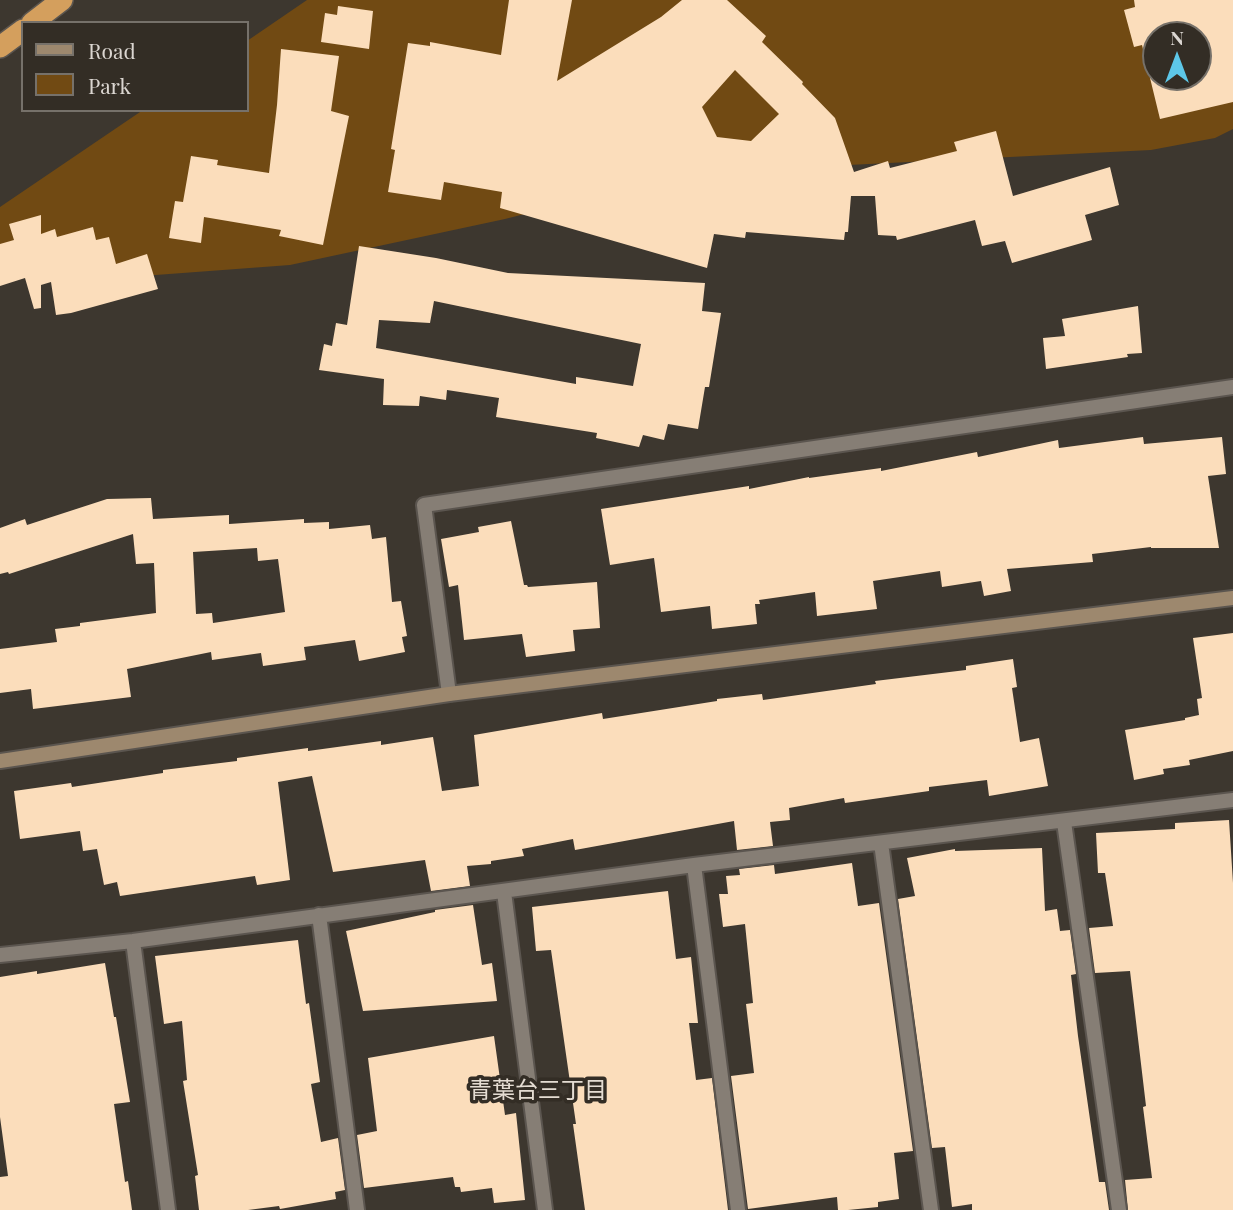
<!DOCTYPE html>
<html>
<head>
<meta charset="utf-8">
<style>
  body { margin:0 }
  #map { position:relative; width:1233px; height:1210px; overflow:hidden; background:#3d372f; font-family:"Playfair Display",serif }
  canvas { display:block }
  .legend { position:absolute; left:21px; top:21px; width:228px; height:91px; box-sizing:border-box; background:#332d25; border:2px solid #76716a; margin:0; padding:9px 12px; list-style:none; font-size:21px; color:#dbd6d1 }
  .legend li { display:flex; align-items:center; gap:14px; height:35px }
  .legend b { width:35px; border:2px solid #76716a }
  .north { position:absolute; left:1142px; top:21px; width:70px; height:70px; box-sizing:border-box; background:#332d25; border:2px solid #76716a; border-radius:50%; rotate:0deg; font-size:19px; font-weight:700; line-height:28px; text-align:center; color:#dbd6d1 }
  .north::after { content:''; display:block; margin:auto; width:24px; height:32px; background:#5dc7e8; clip-path:polygon(50% 0,100% 100%,50% 72%,0 100%) }
</style>
</head>
<body>
<div id="map">
<canvas width="1233" height="1210"></canvas>
<ul class="legend">
<li><b style="height:9px;background:#9d886e"></b>Road</li>
<li><b style="height:19px;background:#714a13"></b>Park</li>
</ul>
<div class="north">N</div>
</div>
<script>
const ctx = document.querySelector('canvas').getContext('2d');
ctx.lineJoin = 'round';
function paint(path, color) { ctx.fillStyle = color; ctx.fill(path, 'evenodd'); }
function trace(path, color, width, dash) { ctx.strokeStyle = color; ctx.lineWidth = width; ctx.lineCap = dash ? 'butt' : 'round'; ctx.setLineDash(dash || []); ctx.stroke(path); }
function write(font, color, halo, rows, align = 'center') {
  ctx.font = font + ' "Playfair Display","Noto Sans JP",serif'; ctx.lineWidth = 7; ctx.setLineDash([]); ctx.textBaseline = 'middle'; ctx.strokeStyle = halo; ctx.fillStyle = color; for (const [text, x, y, turn = 0] of rows) {
    ctx.save(); ctx.translate(x, y); ctx.rotate((+turn || 0) * Math.PI / 180); ctx.textAlign = isNaN(turn) ? turn : align; if (halo) ctx.strokeText(text, 0, 0); ctx.fillText(text, 0, 0); ctx.restore();
  }
}
paint(new Path2D(`
  M307 0H1233V129L1215 138 1151 150 687 173 505 219 290 265 102 279 0 246V207L143 110H247V41ZM1156 35H1198V77H1156Z`), '#714a13');
paint(new Path2D(`
  M509 0H572L557 81 661 17 682 0H727L766 36 762 42 803 82 802 84 835 118 854 172 888 161 890 168 957 151 954 142 996 131 1013 196 1110 167 1119 205 1085 215 1092 240 1012 263 1005 241 982 246 975 220 897 240 896 236 878 235 875 196H851L848 232H845L844 240 746 232 745 238 714 234 707 268 500 208 502 192 444 182 441 200 388 192 395 150 391 149 408 43 430 46V42L501 55ZM735 70 779 114 751 141 717 137 702 107Z
  M1134 0H1233V102L1160 119 1142 45 1134 47 1124 10 1135 7ZM1156 35H1198V77H1156Z
  M338 6 373 11 369 49 321 42 325 13 337 15Z
  M281 49 339 56 331 111 349 116 323 245 279 236 281 230 204 217 201 243 169 238 175 201 183 202 191 156 218 160 217 165 269 173 277 105Z
  M41 215V234L55 229 57 237 93 227 96 240 109 237 116 264 147 254 158 289 71 313 56 315 51 282 41 285V308L34 309 25 278 0 286V244L14 240 9 224Z
  M359 246 436 258 508 273 705 283 702 311 721 313 709 387H705L698 429 668 424 664 440 643 435 639 447 596 438 597 433 496 417 499 398 447 390 446 400 420 396 419 406 383 405 384 379 319 370 324 344 332 346 336 323 347 325ZM434 301 641 344 633 386 576 377V384L376 348 379 320 430 323Z
  M1138 306 1142 353 1127 354 1128 357 1046 369 1043 338 1065 336 1062 319Z
  M1143 437 1144 444 1222 437 1226 474 1208 476 1219 548H1151V547L1092 554 1093 562 1007 569 1011 591 984 596 981 581 942 587 940 571 873 581 877 609 817 616 815 592 759 600 760 604H755L757 624 712 629 710 606 661 612 654 558 610 565 601 509 749 486V489L809 477V478L881 468V471L977 452 978 457 1058 440 1059 448Z
  M151 498 153 519 229 515V524L304 519V523L329 522V529L370 525 372 539 386 537 392 602 401 601 407 636 402 637 405 652 359 661 355 640 304 647 306 660 263 666 261 653 212 660 211 652 127 669 131 697 33 709 31 689 0 693V649L57 642 55 629 80 626V623L156 613 154 563 136 564 133 534 9 574 8 572 0 574V528L25 519 27 525 107 499ZM257 548 258 561 278 559 285 612 213 623 212 613 196 614 193 552Z
  M511 521 524 585H527L528 587 597 582 600 628 573 630 575 651 526 657 522 634 464 640 458 585 449 587 441 539 479 532 478 527Z
  M1233 633V751L1189 760 1190 765 1163 769 1164 774 1134 780 1125 730 1185 720V718L1199 715 1197 699 1202 698 1193 638Z
  M1013 659 1017 687 1012 688 1020 742 1039 738 1048 786 989 796 987 780 929 787V791L845 803 844 798 789 808 790 820 770 822 773 846 737 850 734 821 575 850 573 839 522 849 524 856 491 861V864L467 866 470 886 431 891 425 860 333 872 312 776 278 782 290 880 257 885 255 876 120 896 117 882 104 885 97 849 83 851 80 831 20 839 14 791 71 783 72 787 163 773V770L237 761V758L308 748V751L381 741V745L433 737 442 791 479 786 474 735 602 713 603 719 717 701V699L762 694 763 700 876 684 875 681 966 670V666Z
  M1229 820 1233 883V1210H1128L1125 1180 1152 1178 1143 1107 1146 1106 1130 971 1095 973 1089 928 1113 926 1105 873H1098L1096 833 1175 829V823Z
  M1042 848 1045 911 1057 909 1060 931 1070 930 1076 974 1071 975 1078 1036 1099 1182H1105L1109 1210H972V1204L952 1207 945 1147 932 1148 898 899 915 896 907 858 955 849V851Z
  M852 863 858 906 879 903 913 1151 894 1153 899 1199 878 1202V1207L848 1210H838L837 1197 748 1209 731 1076 754 1073 746 1004 753 1003 745 924 723 927 719 894H728L726 876 740 875 739 869 774 865 775 874Z
  M668 891 676 959 691 957 698 1023H689L696 1080 712 1078 728 1210H585L573 1124H576L551 950 536 951 532 907Z
  M473 905 482 965 492 963 497 1001 363 1011 346 931 435 912V910Z
  M298 940 306 1004 309 1003 320 1082 311 1084 321 1142 338 1138 345 1190 335 1192 336 1199 280 1209 279 1206 248 1210H199L195 1176 198 1175 183 1081 187 1080 182 1021 164 1024 155 956Z
  M105 963 114 1017H116L130 1102 114 1104 125 1182 128 1181 132 1210H0V1177L8 1176 0 1117V977L37 971V974Z
  M494 1036 505 1115 516 1113 525 1200 494 1203 492 1188 461 1192 460 1187H455L453 1177 364 1188 357 1135 377 1131 368 1058Z`), '#fbddbb');
const street = new Path2D(`
  M449 694 424 505 1233 387
  M1064 822 1119 1210
  M881 843 931 1210
  M694 865 738 1210
  M504 892 545 1210
  M319 915 357 1210
  M133 941 168 1210
  M0 955 133 941 694 865 1233 800`);
const secondary = new Path2D(`
  M0 761 449 694 1233 598`);
const highway = new Path2D(`
  M32 23 62 0
  M0 47 23 30`);
trace(street, '#5b554f', 18);
trace(secondary, '#5b554f', 18);
trace(highway, '#5b554f', 24);
trace(street, '#867e75', 14);
trace(secondary, '#9d886e', 14);
trace(highway, '#d49f5d', 21);
write('23px', '#e4dcd2', '#332d25', [
  ["青葉台三丁目",538,1091]
]);
</script>
</body>
</html>
